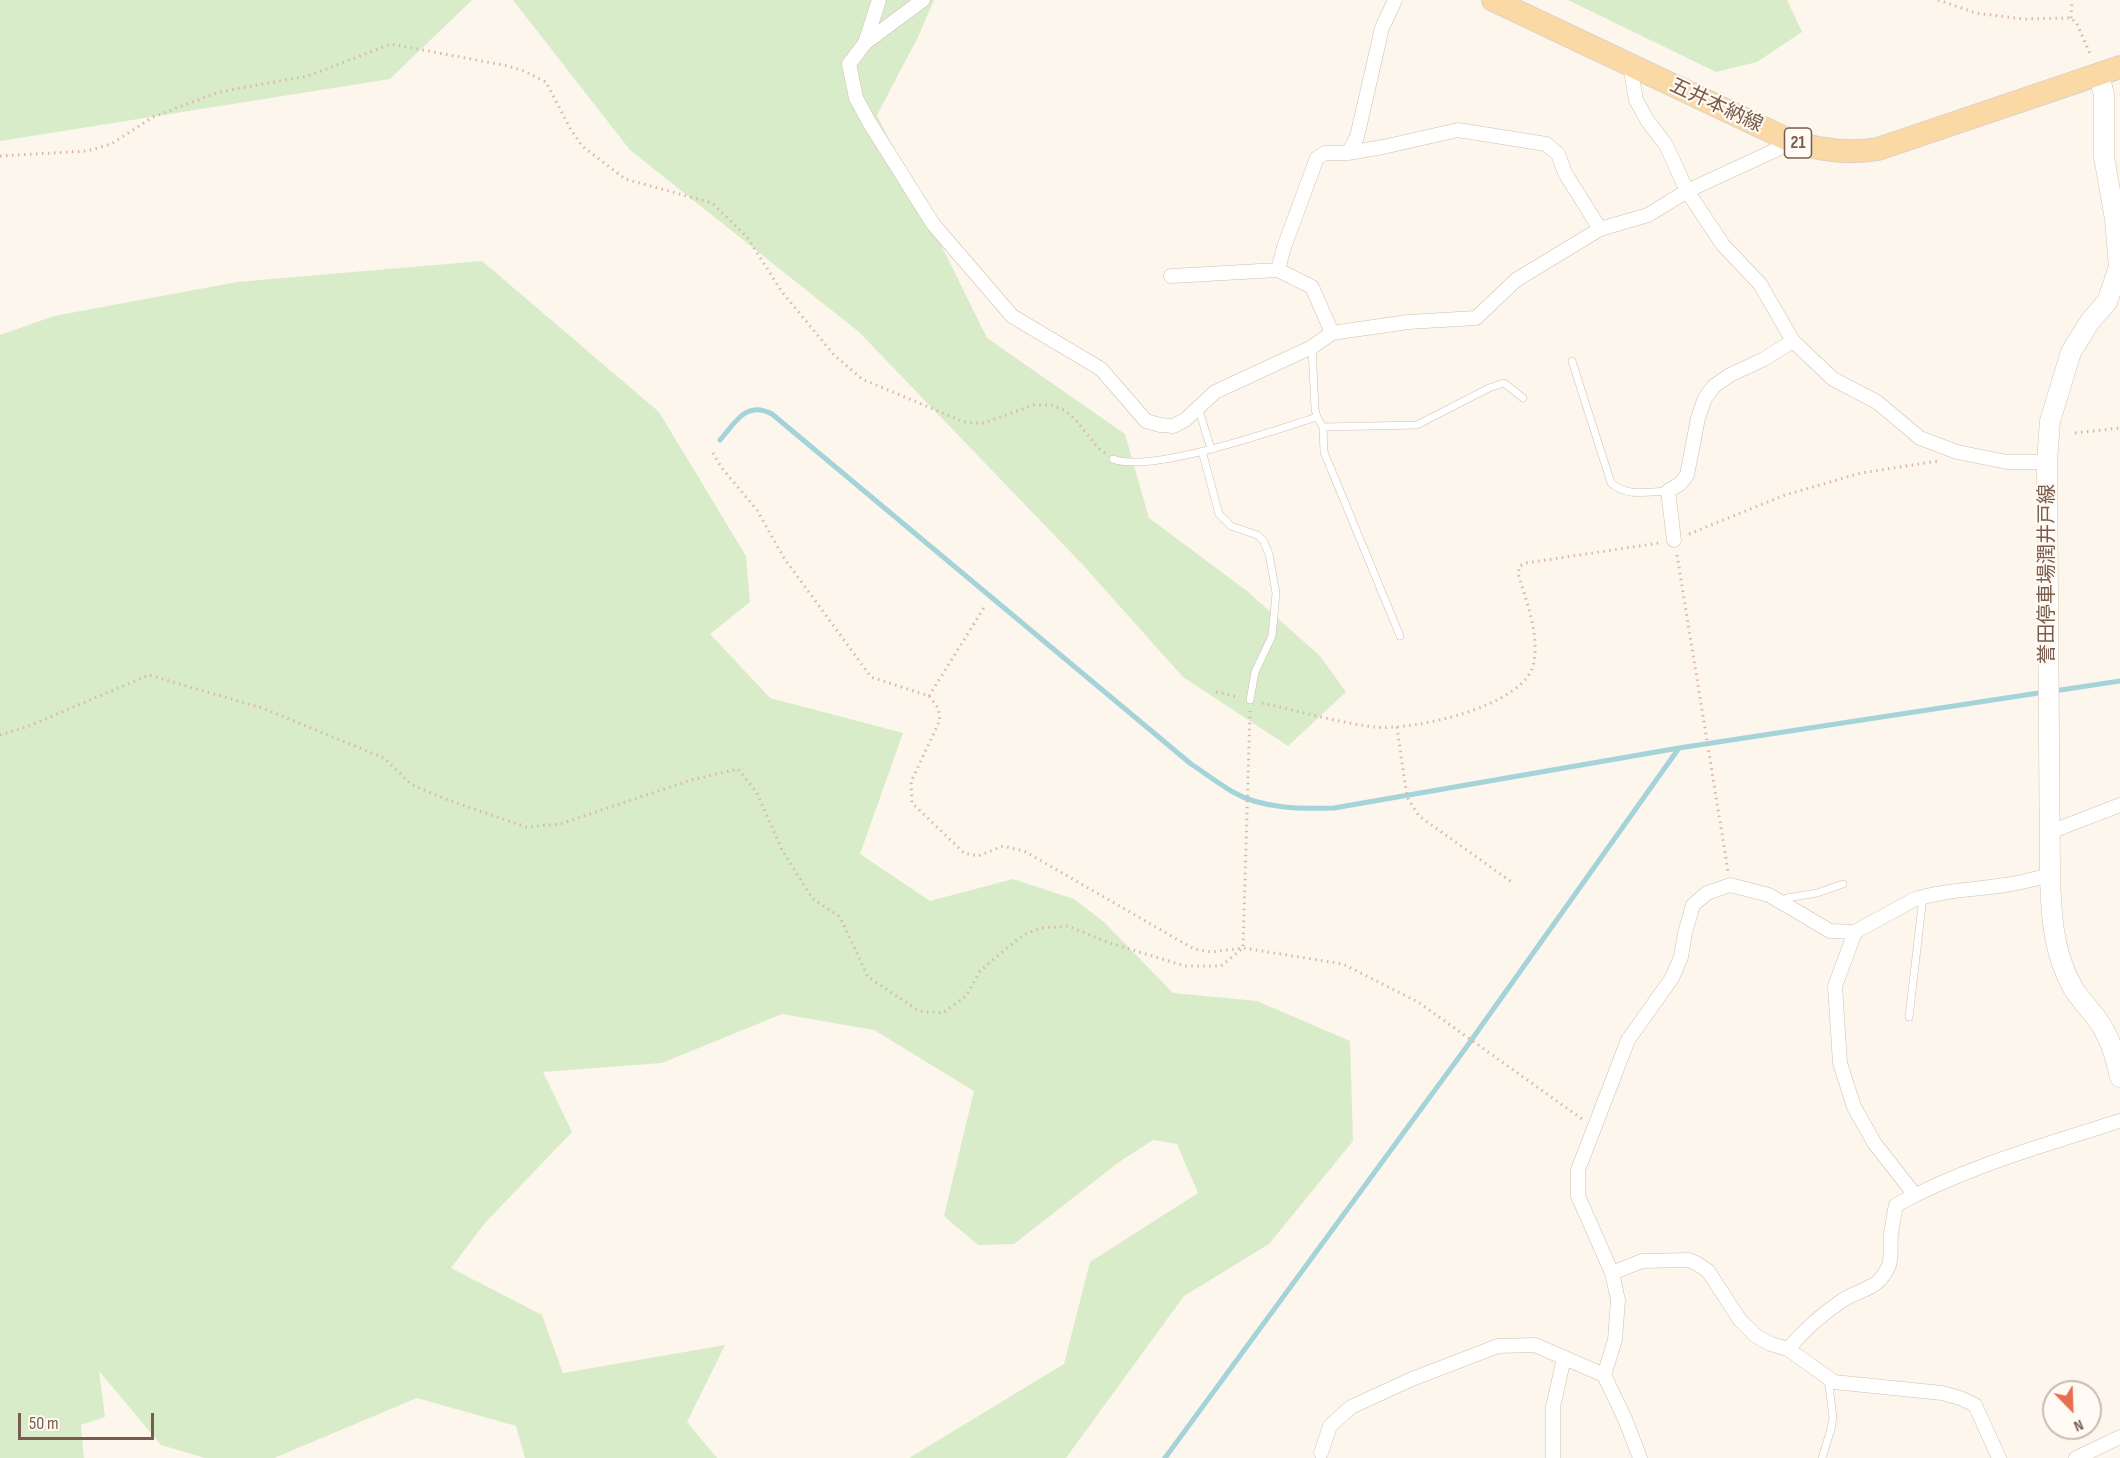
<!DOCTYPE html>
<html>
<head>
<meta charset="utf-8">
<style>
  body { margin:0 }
  #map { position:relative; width:2120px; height:1458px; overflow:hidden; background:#fdf6ec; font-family:"Sofia Sans Condensed",sans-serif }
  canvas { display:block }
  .north { position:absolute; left:2042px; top:1380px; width:60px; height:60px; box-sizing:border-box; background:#fffaf3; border:2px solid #cabbb1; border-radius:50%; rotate:157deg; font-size:16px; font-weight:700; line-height:24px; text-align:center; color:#7a5c4d }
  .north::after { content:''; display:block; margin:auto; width:21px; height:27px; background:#e76f51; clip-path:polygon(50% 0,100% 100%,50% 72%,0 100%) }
  .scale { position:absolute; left:18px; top:1413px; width:136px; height:27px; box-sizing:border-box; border:3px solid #7a5c4d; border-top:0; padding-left:8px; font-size:18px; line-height:21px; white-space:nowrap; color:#7a5c4d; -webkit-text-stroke:4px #fffaf3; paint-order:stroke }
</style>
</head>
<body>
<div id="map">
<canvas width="2120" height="1458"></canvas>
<div class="north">N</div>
<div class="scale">50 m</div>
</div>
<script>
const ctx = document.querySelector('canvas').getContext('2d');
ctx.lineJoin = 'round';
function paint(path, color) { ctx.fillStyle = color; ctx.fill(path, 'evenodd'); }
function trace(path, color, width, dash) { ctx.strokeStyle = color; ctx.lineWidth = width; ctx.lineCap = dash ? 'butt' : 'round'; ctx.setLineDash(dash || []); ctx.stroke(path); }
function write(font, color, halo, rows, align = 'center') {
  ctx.font = font + ' "Sofia Sans Condensed","Noto Sans JP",sans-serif'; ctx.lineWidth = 4.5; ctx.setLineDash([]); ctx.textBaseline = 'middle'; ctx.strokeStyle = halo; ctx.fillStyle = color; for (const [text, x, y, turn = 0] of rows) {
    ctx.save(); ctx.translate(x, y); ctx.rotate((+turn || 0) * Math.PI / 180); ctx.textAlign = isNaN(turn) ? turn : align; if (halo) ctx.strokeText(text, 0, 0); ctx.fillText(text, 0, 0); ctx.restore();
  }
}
paint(new Path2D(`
  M0 0H472L390 79 0 141Z
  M513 0H934L918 37 877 115 987 338 1125 434 1149 518 1247 591 1320 656 1346 692 1288 746 1183 677 1082 564 859 332 630 150Z
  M1568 0H1787L1802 32 1757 62 1716 72Z
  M482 261 659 412 746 556 750 602 710 634 770 698 903 733 860 854 930 901 1013 879 1074 899 1104 922 1173 993 1257 1001 1350 1041 1353 1141 1269 1244 1184 1296 1066 1458H909L1064 1364 1090 1262 1198 1193 1177 1144 1153 1140 1119 1162 1014 1244 978 1245 944 1216 974 1091 874 1030 782 1014 662 1063 543 1072 572 1132 484 1224 451 1268 542 1315 563 1373 725 1345 687 1422 717 1458H525L516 1426 417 1398 274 1458H205L161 1445 99 1371 105 1417 81 1425 84 1458H0V335L54 316 237 282Z`), '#d8ecc9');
trace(new Path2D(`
  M720 440C735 423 746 400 772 414L1191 764C1205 773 1219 784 1233 792 1262 809 1302 809 1334 808L1679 748
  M2054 691 2120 681
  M1165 1458 1465 1049 1679 748 2045 692`), '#a5d3da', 5);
const lane = new Path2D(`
  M1312 347 1315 409 1317 417 1323 427 1324 452 1400 636
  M1572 361 1611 483C1627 497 1647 492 1668 491
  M1198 407 1211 449
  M1323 427 1417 425 1489 388 1504 383 1523 398
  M1202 451 1219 514 1231 526 1257 535 1263 540 1269 554 1276 593 1272 636 1255 672 1250 700
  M1113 459C1151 474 1275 430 1317 417
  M1783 903 1787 898 1817 893 1843 884
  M1909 1017 1923 897
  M1822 1458 1831 1429 1833 1417 1828 1378`);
const street = new Path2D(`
  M923 0 865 43 849 64 856 98 869 122 933 224 1012 316 1101 369 1146 421 1160 425 1173 426 1185 420 1215 392 1312 347 1332 333 1408 322 1476 318 1516 280 1600 229 1648 215 1687 191 1793 142
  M865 43 879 0
  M1630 65 1636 100 1647 120 1666 145 1687 191 1723 245 1760 284 1793 341 1833 379 1877 402 1920 438 1957 452 2007 462H2047
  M1348 153 1357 137 1382 28 1395 0
  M1278 270 1284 247 1317 158 1325 153H1348L1383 147 1458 130 1546 144 1558 154 1565 173 1600 229
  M1171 276 1278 270 1312 287 1332 333
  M1674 540 1668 491 1680 484 1687 475 1698 418 1705 398 1714 386 1730 375 1764 359 1793 341
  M2050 832 2120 805
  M1855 932 1835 986 1840 1063 1854 1107 1875 1144 1915 1195
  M1612 1273 1642 1261 1689 1260 1696 1263 1708 1271 1740 1320 1756 1336 1771 1344 1788 1349 1834 1382 1942 1393 1960 1398 1975 1405 1999 1458
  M1788 1349C1804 1330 1822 1314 1843 1300 1862 1288 1879 1290 1889 1265 1892 1255 1890 1243 1891 1233 1893 1223 1894 1214 1896 1205 1966 1167 2044 1145 2120 1121
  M1604 1375 1615 1340 1618 1300 1612 1273 1578 1196V1170L1628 1040 1672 978 1681 957 1685 933 1693 905 1707 893 1730 885 1769 895 1830 931 1855 932 1913 900C1943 890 1974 890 2005 885 2020 883 2035 879 2050 875
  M1321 1453 1330 1426 1351 1407 1412 1379 1498 1346 1535 1345 1604 1375 1625 1419 1640 1458
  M1553 1458V1407L1564 1358
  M2076 1458 2120 1437`);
const secondary = new Path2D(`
  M2099 74 2104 95V157L2115 219 2119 267 2107 302 2091 320 2071 352 2050 421 2047 462 2050 875C2051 914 2053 953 2073 988 2081 1001 2093 1012 2101 1025 2111 1040 2116 1059 2120 1077`);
const primary = new Path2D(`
  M1493 0 1793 142C1822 150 1848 154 1878 149L2120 67`);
trace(lane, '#d1beb0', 8);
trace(street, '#d1beb0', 15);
trace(secondary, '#d6c0b0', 21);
trace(primary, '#dad1cd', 24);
trace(new Path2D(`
  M1938 0 1976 13 2023 19 2071 18 2077 24 2091 56
  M2071 18 2072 0
  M0 156 87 151 111 144 153 117 219 92 308 76 391 44 508 66 524 71 546 82 570 128 582 146 625 179 712 203 747 237 782 292 834 355 862 379 964 422 983 423 1034 405H1051L1064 410 1075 419 1098 448 1105 453
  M2075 433 2120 428
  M713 453 721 467 757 510 784 558 871 677 929 696 938 708 940 720 911 782 912 803 964 853 978 856 1003 846 1024 851 1194 949 1211 952 1243 948 1343 964 1418 1002 1582 1119
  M1689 534 1785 495 1861 473 1938 461
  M1677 555 1728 871
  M1216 692 1238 697
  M929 696 985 606
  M1262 703C1299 711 1336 722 1374 727 1411 731 1527 707 1534 662 1539 632 1526 601 1518 573L1520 566 1526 563 1659 543
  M1397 727 1407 797 1419 816 1513 883
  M0 735 29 726 149 675 262 708 384 758 412 785 448 800 526 827 560 824 691 780 738 769 757 793 782 850 812 898 840 917 868 977 919 1011 943 1013 966 996 980 971 1001 953 1023 935 1041 928 1068 926 1110 943 1185 966H1221L1243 948 1250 711`), '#d9b8a5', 3, [1.5, 4.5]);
trace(lane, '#fff', 7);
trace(street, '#fff', 14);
trace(secondary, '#fff', 20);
trace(primary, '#fbd9a5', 22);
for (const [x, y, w] of [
  [1798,143,27]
]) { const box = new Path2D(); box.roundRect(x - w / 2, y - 15, w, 30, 4.5); ctx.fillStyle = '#fffaf3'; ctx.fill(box); trace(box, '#7a5c4d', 1.5); }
write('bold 18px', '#7a5c4d', null, [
  ["21",1798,143]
]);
write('20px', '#7a5c4d', '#fffaf3', [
  ["五井本納線",1716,106,25],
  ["誉田停車場潤井戸線",2048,574,-90]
]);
</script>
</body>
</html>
